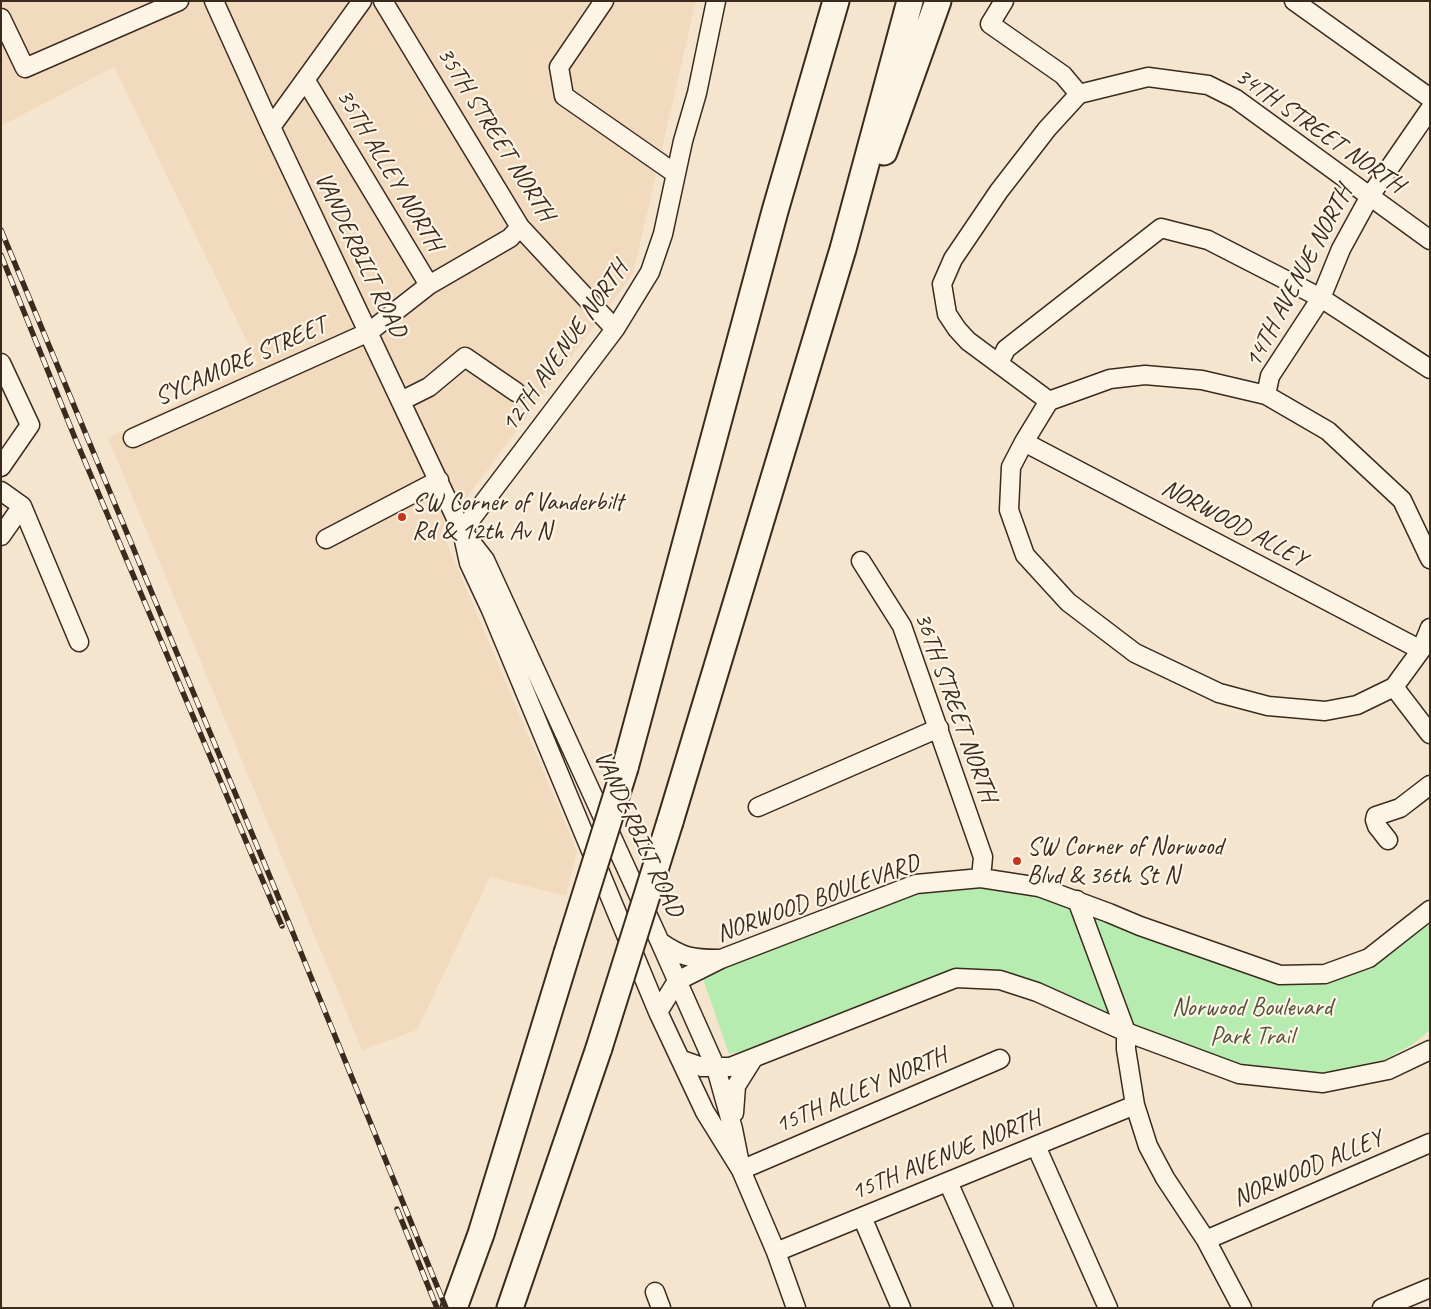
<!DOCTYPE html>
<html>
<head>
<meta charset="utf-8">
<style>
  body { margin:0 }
  #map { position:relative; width:1431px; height:1309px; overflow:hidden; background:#f6e5ce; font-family:Caveat,sans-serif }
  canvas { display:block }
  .frame { position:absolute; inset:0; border:2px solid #3b2a1e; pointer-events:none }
</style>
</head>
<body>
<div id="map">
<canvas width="1431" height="1309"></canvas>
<div class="frame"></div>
</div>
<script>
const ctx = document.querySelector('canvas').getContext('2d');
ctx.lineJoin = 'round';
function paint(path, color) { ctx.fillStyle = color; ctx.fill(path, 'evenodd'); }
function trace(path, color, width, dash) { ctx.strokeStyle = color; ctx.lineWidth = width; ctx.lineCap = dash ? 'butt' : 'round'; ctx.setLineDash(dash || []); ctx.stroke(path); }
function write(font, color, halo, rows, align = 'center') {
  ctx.font = font + ' Caveat,sans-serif'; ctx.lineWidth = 4.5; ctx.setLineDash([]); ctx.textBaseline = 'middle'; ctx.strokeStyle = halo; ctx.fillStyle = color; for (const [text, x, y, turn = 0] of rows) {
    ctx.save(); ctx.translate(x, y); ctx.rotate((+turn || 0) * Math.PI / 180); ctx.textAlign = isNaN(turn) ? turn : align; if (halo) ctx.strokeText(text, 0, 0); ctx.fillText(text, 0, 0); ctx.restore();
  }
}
paint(new Path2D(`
  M1 1H696L633 274 442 531 577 851 566 896 490 877 417 1030 362 1050 108 438 258 364 114 67 1 126Z`), '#f2dabe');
paint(new Path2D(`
  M981 886 1037 895 1285 984 1333 982 1384 959 1430 918V1030L1413 1044 1380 1062 1318 1075 1241 1068 1004 973 958 971 767 1046 729 1054 702 976 918 892Z`), '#b6ecaf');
const minor = new Path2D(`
  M214 1 271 127 462 531 469 563 491 610 658 1012 705 1112 741 1170 776 1252 796 1308
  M383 1 520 227 615 329
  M604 1 559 67 564 96 676 174
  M1004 1 990 24 1063 75 1079 94
  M1294 1 1430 98
  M1 18 25 68 179 1
  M306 81 429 285
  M1079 94 1148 77 1208 85 1236 99 1430 240
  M271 127 362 1
  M1 363 30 425 1 467
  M999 363 1006 349 1161 228 1208 240 1321 298 1430 369
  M1266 395 1270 376 1321 298 1341 249 1370 196 1430 109
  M401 401 429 387 465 357 516 392
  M1049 401 968 341 957 329 947 314 942 284 953 259 999 191 1047 129 1079 94
  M133 438 369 332 429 285 510 238 520 227
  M1024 442 1421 650
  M1 491 22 506 79 642
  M462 531 615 329 650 272 663 234 683 141 697 93 716 1
  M464 533 485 560 660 942 716 1068 733 1129 739 1159
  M1 536 22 506
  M326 539 439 480
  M1430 559 1402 500 1328 431 1266 395 1202 380 1145 375 1110 379 1049 401 1024 442 1011 467 1009 510 1025 555 1068 602 1135 653 1219 693 1268 706 1325 711 1357 705 1394 687 1421 650 1430 628
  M861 561 902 626 983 857 981 878
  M1394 687 1430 734
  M758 807 939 728
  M1388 840 1377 826 1375 820 1376 816 1400 808 1430 785
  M1077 900 1126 1032V1049L1135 1105 1148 1146 1165 1178 1206 1240 1242 1308
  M660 942C682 957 691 959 718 959
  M658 1012 677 981 721 959 916 884 981 878 1039 887 1109 913 1140 926 1280 975 1325 974 1369 958 1430 910
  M682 1060 702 1067H730L956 978 1000 980 1037 992 1126 1032 1239 1074 1323 1083 1388 1070 1430 1050
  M734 1113 736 1086 753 1059
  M1036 1146 1108 1308
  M741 1170 1000 1059
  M948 1182 1004 1308
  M862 1217 901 1308
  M1206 1240 1430 1143
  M776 1252 1135 1105
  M655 1292 661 1308
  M1382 1308 1430 1288`);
const highway = new Path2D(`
  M884 152 938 1
  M625 768 775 211 836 1
  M670 822 843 249 910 1
  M454 1308 481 1234 567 953
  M510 1308 599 1048`);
trace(minor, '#3b2a1e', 21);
trace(highway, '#3b2a1e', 29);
trace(minor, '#fcf5e5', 18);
trace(highway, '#fcf5e5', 25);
const rail = new Path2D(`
  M1 230 275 889 446 1308
  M1 255 75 438 282 926
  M397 1209 437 1308`);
trace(rail, '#3b2a1e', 5.5);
trace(rail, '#fcf5e5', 4, [11]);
const highwayBridge = new Path2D(`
  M567 953 625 768
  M599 1048 670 822`);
trace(highwayBridge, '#3b2a1e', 29, []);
trace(highwayBridge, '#fcf5e5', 25);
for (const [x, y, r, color] of [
  [402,517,5,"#c8321e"],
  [1017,861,5,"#c8321e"]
]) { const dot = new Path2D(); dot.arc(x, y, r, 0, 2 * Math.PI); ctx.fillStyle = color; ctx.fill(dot); trace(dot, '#fcf5e5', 2); }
write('25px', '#3b2a1e', '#fcf5e5', [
  ["34TH STREET NORTH",1319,131,35],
  ["35TH STREET NORTH",495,134,58],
  ["35TH ALLEY NORTH",389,170,59],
  ["VANDERBILT ROAD",360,255,64],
  ["14TH AVENUE NORTH",1299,277,-62],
  ["12TH AVENUE NORTH",565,347,-55],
  ["SYCAMORE STREET",241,362,-24],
  ["NORWOOD ALLEY",1234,524,28],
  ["36TH STREET NORTH",955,707,70],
  ["VANDERBILT ROAD",638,834,65],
  ["NORWOOD BOULEVARD",818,899,-20],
  ["15TH ALLEY NORTH",861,1091,-23],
  ["15TH AVENUE NORTH",946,1156,-22],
  ["NORWOOD ALLEY",1308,1169,-23]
]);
write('25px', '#3b2a1e', '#fcf5e5', [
  ["SW Corner of Vanderbilt",412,503],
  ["Rd & 12th Av N",412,532],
  ["SW Corner of Norwood",1027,847],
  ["Blvd & 36th St N",1027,876]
], 'left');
write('25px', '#54513b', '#fcf5e5', [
  ["Norwood Boulevard",1252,1008],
  ["Park Trail",1252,1037]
]);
</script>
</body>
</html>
